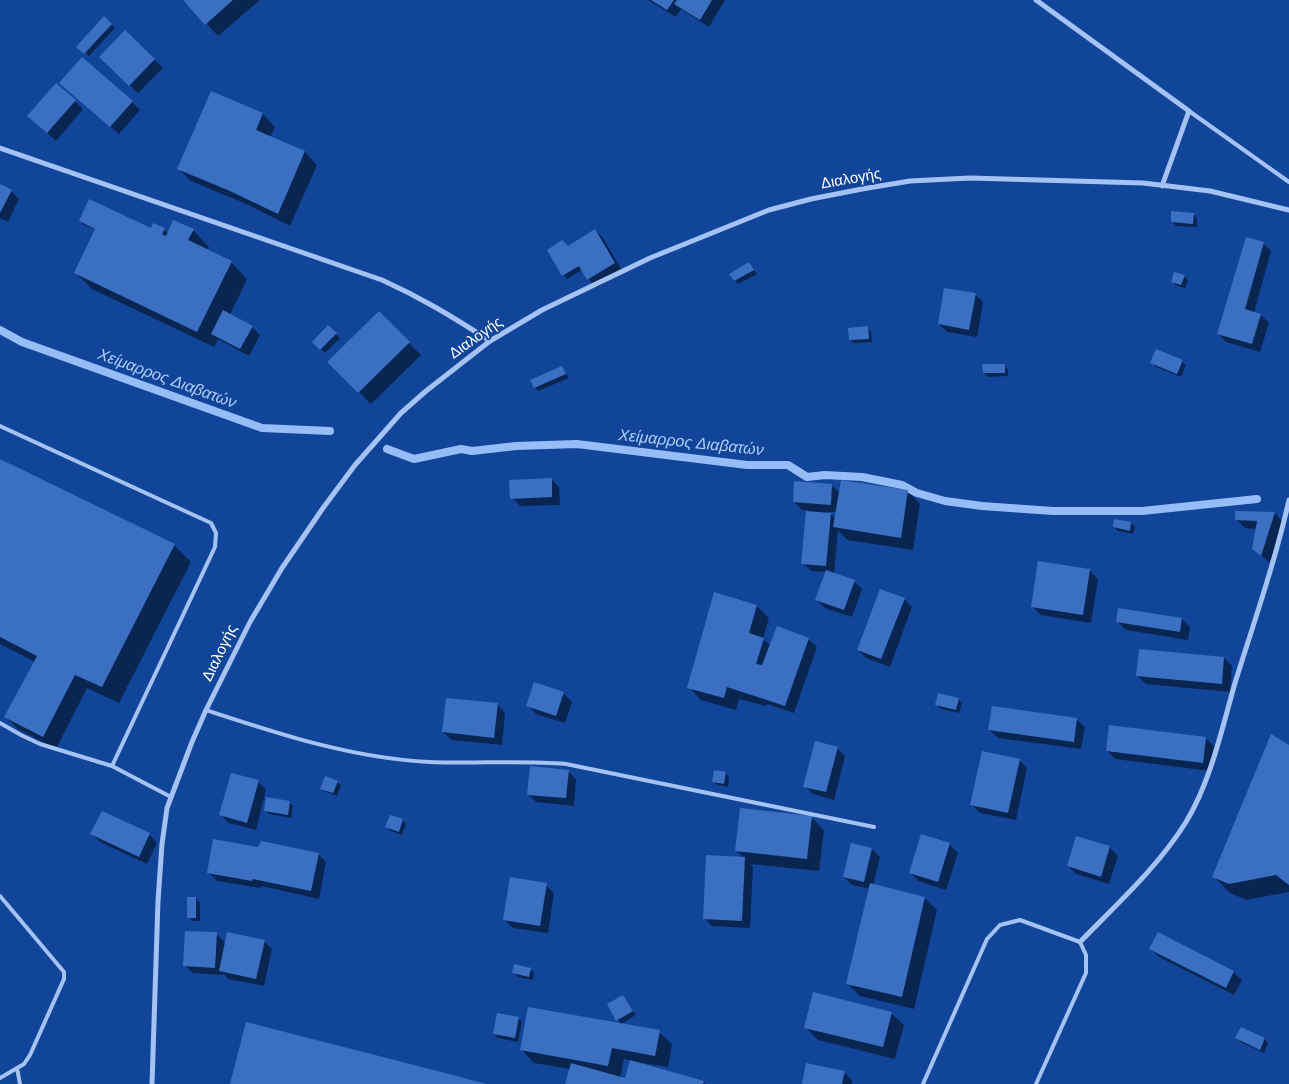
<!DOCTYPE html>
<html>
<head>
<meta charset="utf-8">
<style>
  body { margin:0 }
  canvas { display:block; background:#11459a }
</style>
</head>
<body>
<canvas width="1289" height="1084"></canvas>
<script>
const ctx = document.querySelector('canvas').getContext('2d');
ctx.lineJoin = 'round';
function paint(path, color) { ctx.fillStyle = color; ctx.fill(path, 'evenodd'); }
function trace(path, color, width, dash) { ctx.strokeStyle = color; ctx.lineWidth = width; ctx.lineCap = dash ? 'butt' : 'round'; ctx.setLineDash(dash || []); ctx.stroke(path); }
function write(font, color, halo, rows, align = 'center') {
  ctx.font = font + ' Rubik,sans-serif'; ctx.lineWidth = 4; ctx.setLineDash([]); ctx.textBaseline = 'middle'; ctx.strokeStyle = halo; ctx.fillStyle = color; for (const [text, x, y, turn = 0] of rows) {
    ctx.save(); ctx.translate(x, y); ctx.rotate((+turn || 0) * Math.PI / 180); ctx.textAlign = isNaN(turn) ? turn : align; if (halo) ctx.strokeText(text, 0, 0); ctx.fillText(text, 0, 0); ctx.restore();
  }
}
paint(new Path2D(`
  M185 0H260L218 36Z
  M648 0H725L709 27 681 9 676 17Z
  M104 18 115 28 89 56 78 46Z
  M125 32 163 68 138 93 100 57Z
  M69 91 132 102 140 110 119 134Z
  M211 92 263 114 275 127 270 137 305 152 317 165 290 226 244 203 191 181 178 168Z
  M75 101 83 109 56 141 37 124Z
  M0 185 11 191 19 199 8 222 0 218Z
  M1193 214 1197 218V227L1176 226 1172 222Z
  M80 221 151 230 164 229 168 234 193 230 209 247 207 251 231 262 247 279 230 315 252 327 260 335 249 356 218 339 214 347 92 289 76 273 96 230 84 225Z
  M595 230 603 238 623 272 597 287 588 279 583 269 567 279 548 250 568 248Z
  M1263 243 1271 251 1254 313 1261 315 1269 323 1260 352 1226 342 1218 333Z
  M749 264 757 274 738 284 735 280Z
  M1184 276 1188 280 1185 288 1177 286 1173 282Z
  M975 294 983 302 977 337 947 332 939 324Z
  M379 313 421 355 371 404 329 362Z
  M328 327 340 338 325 353 313 342Z
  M868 328 871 332 872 342 854 343 850 340Z
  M1182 361 1186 365 1181 377 1156 367 1152 363Z
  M1004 365 1008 369V376L988 377 984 373Z
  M562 368 569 378 538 391 535 387Z
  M0 461 174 545 191 562 119 703 87 688 56 749 18 729 6 717 35 662 0 644Z
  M551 479 559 487 560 505 520 506 512 498Z
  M831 485 840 493 908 491 920 504 913 550 847 540 838 530 834 574 854 581 862 589 852 617 825 608 817 600 826 572 811 571 803 563 808 510H802L794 502ZM828 512H837L836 519Z
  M1237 512 1275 513 1283 522 1270 563 1253 549 1257 529 1245 528 1237 520Z
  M1115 521 1131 523 1135 527 1133 534 1118 531 1114 527Z
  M1089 570 1098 579 1091 623 1041 615 1032 606Z
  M904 599 912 607 890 667 866 658 858 650Z
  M757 606 769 618 763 639 771 646 808 639 817 647 794 713 767 704 766 706 739 699 736 710 701 700 689 687Z
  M1182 619 1190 627 1188 640 1126 630 1118 622Z
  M1224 658 1232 666 1230 692 1146 684 1137 676Z
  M535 684 564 694 572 702 565 723 536 714 528 705Z
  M958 699 962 703 959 713 941 709 937 705Z
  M497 704 505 713 502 745 452 740 443 732Z
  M1076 719 1085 727 1081 749 998 738 989 730Z
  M1205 738 1214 746 1210 771 1115 759 1107 750Z
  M1289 746V892L1246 900 1230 893 1213 876Z
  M837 748 845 756 834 800 813 794 805 786Z
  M1019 760 1027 768 1016 820 980 813 972 805Z
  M568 771 576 779 574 806 536 802 528 794Z
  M726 773 729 777 728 787 717 785 713 781Z
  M258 781 266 790 256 830 229 823 221 815Z
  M337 782 341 785 337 796 326 792 322 788Z
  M290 802 293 806 291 818 269 814 265 810Z
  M811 817 824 830 819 871 750 864 753 867 750 928 712 926 704 918 744 858 737 851Z
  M402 820 406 824 402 835 391 831 387 827Z
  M92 834H149L157 843 147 864 100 842Z
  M922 836 950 845 958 853 946 890 918 881 910 872Z
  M1109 847 1118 856 1109 884 1076 874 1068 866Z
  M259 848 318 854 326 862 319 899 261 886 260 888 217 881 209 873Z
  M872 849 880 857 873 886 925 898 937 910 914 1009 860 996 847 983 870 889 852 885 844 877Z
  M546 885 554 893 548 933 513 928 505 920Z
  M196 899 200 903V921H192L189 917Z
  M216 934 226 943 264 941 272 949 264 986 228 979 223 973V975L193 973 184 965Z
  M1159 934 1233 972 1242 980 1234 995 1159 957 1151 949Z
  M530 969 534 973 533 980 518 977 514 973Z
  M623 996 636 1015 621 1024 608 1005Z
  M891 1013 904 1025 895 1059 818 1040 805 1027Z
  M518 1018 522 1022 518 1042 498 1038 494 1034Z
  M1241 1028 1265 1039 1268 1043 1264 1053 1240 1042 1237 1038Z
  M659 1032 672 1044 668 1067 641 1063 640 1064 703 1082 706 1084H566L570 1069 534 1063 522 1050ZM624 1059 632 1061 626 1081 620 1078Z
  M844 1072 852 1080V1084H803Z`), '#0007');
trace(new Path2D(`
  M0 330 22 342 262 428 330 431
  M387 449 414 459 461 449 472 451 516 446 577 444 747 465H788L807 477 825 475 862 477 902 485 917 493 945 501 982 506 1053 511H1142L1257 499`), '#96bdf7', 8);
paint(new Path2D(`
  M183 0H233L205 25Z
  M651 0H674L667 10Z
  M677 0H712L700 20 674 4Z
  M104 16 112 24 84 54 76 47Z
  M125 30 155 59 129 86 99 57Z
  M82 57 133 101 110 127 59 83Z
  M56 83 76 100 47 133 27 116Z
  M211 91 263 113 256 130 305 151 278 214 230 191 177 169Z
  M0 184 12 190 0 213Z
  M89 199 151 228 153 223 165 228 162 234 166 236 173 220 194 229 188 240 232 261 197 332 74 273 95 229 79 221Z
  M1171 211 1194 213 1193 224 1171 222Z
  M595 229 615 263 587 280 579 266 562 276 547 250 562 240 568 246Z
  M1246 237 1264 242 1245 309 1261 314 1252 344 1217 334Z
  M749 262 754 270 734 281 729 274Z
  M1174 272 1185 275 1181 285 1171 282Z
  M944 288 976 293 969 330 938 324Z
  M223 310 253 326 240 349 211 334Z
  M379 311 410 342 358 393 327 362Z
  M328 325 337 333 320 350 312 342Z
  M868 326 869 339 849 340 848 328Z
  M1156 349 1183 360 1177 374 1150 363Z
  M982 364H1005V373H983Z
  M562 366 566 374 534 388 530 380Z
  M0 459 175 544 102 687 75 675 43 737 4 717 37 656 0 637Z
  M552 478V497L510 499 509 480Z
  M841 480 908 490 901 538 833 527Z
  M794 481 832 484 831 505 793 502Z
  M806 511 831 513 826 566 801 564Z
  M1235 511 1275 512 1261 556 1252 549 1257 521 1235 520Z
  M1114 519 1131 522 1130 531 1113 527Z
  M1038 561 1090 569 1083 615 1031 607Z
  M826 570 855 580 844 610 815 600Z
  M880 589 905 598 881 659 857 650Z
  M714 592 757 605 749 633 764 638 756 664 762 665 777 626 809 638 785 706 727 687 724 698 687 688Z
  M1118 608 1182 618 1180 632 1116 622Z
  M1139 649 1224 657 1222 684 1136 676Z
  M534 682 564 692 556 716 526 706Z
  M938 693 959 698 956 710 935 705Z
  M446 698 498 703 494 738 442 732Z
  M992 706 1077 718 1074 742 988 730Z
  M1109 725 1206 737 1203 763 1106 751Z
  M1271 734 1289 745V885L1276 875 1229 884 1212 877Z
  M815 741 838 747 826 792 803 787Z
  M982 751 1020 759 1008 813 970 805Z
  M530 766 569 770 566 798 527 795Z
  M714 770 726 772 724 784 712 782Z
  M231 773 259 780 247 823 219 815Z
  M325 776 338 781 333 793 320 789Z
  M266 797 290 801 288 815 264 811Z
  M740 808 812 816 807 859 735 851Z
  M102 811 150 833 139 857 90 834Z
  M390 815 403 819 399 832 385 827Z
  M921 834 950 843 938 882 909 873Z
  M1076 836 1110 846 1101 877 1067 866Z
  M213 839 258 847 261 841 319 853 311 891 253 879 252 881 207 873Z
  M851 843 872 848 864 882 843 877Z
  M706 855 745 857 742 921 703 919Z
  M510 877 547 883 540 926 503 920Z
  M870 883 925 897 902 997 846 984Z
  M187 897H196V918H187Z
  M185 931 217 932 215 968 183 966Z
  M227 932 265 940 256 979 219 971Z
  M1158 932 1234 971 1226 988 1149 949Z
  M514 964 531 968 529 977 512 973Z
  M813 992 892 1012 883 1047 804 1028Z
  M623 995 633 1011 616 1021 607 1004Z
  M528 1007 660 1030 655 1056 612 1048 608 1066 520 1050Z
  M497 1013 519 1017 515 1038 493 1034Z
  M246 1022 453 1075 486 1084H230Z
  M1241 1027 1265 1038 1260 1050 1235 1038Z
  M630 1060 704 1081 703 1084H565L571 1063 625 1078Z
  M806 1063 845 1071 842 1084H802Z`), '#3a6fc1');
trace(new Path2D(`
  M1189 111 1289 182
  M0 426 211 523 216 533 215 547 112 766
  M206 710C279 734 351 758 429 762 475 764 521 760 566 764L874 827
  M0 723 21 735 40 744 112 766 171 797
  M0 896 64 972V979L30 1055 24 1064 0 1078
  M17 1068 20 1084
  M923 1084 987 939 1000 925 1020 920 1080 942 1086 955V973L1036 1084`), '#a4c3f4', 4);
trace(new Path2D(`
  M1036 0 1189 111 1162 186
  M0 148 382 280C422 298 453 317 490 341
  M1080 942C1117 904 1158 867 1186 822 1211 781 1222 728 1235 683 1254 622 1275 562 1289 500
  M152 1084 158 901 162 844 167 808 192 742 206 710 250 622 282 568 323 508 355 465 401 413 426 391 490 341 542 310 650 258 769 210 811 199 862 189 910 181 970 178 1143 183 1210 191 1289 210`), '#a4c3f4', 5);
write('15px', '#fff', '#11459a', [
  ["Διαλογής",851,179,-10],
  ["Διαλογής",476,338,-35],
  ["Διαλογής",220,653,-64]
]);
write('italic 16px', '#b0cefb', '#11459a', [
  ["Χείμαρρος Διαβατών",167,379,20],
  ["Χείμαρρος Διαβατών",691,443,6]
]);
</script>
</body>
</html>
